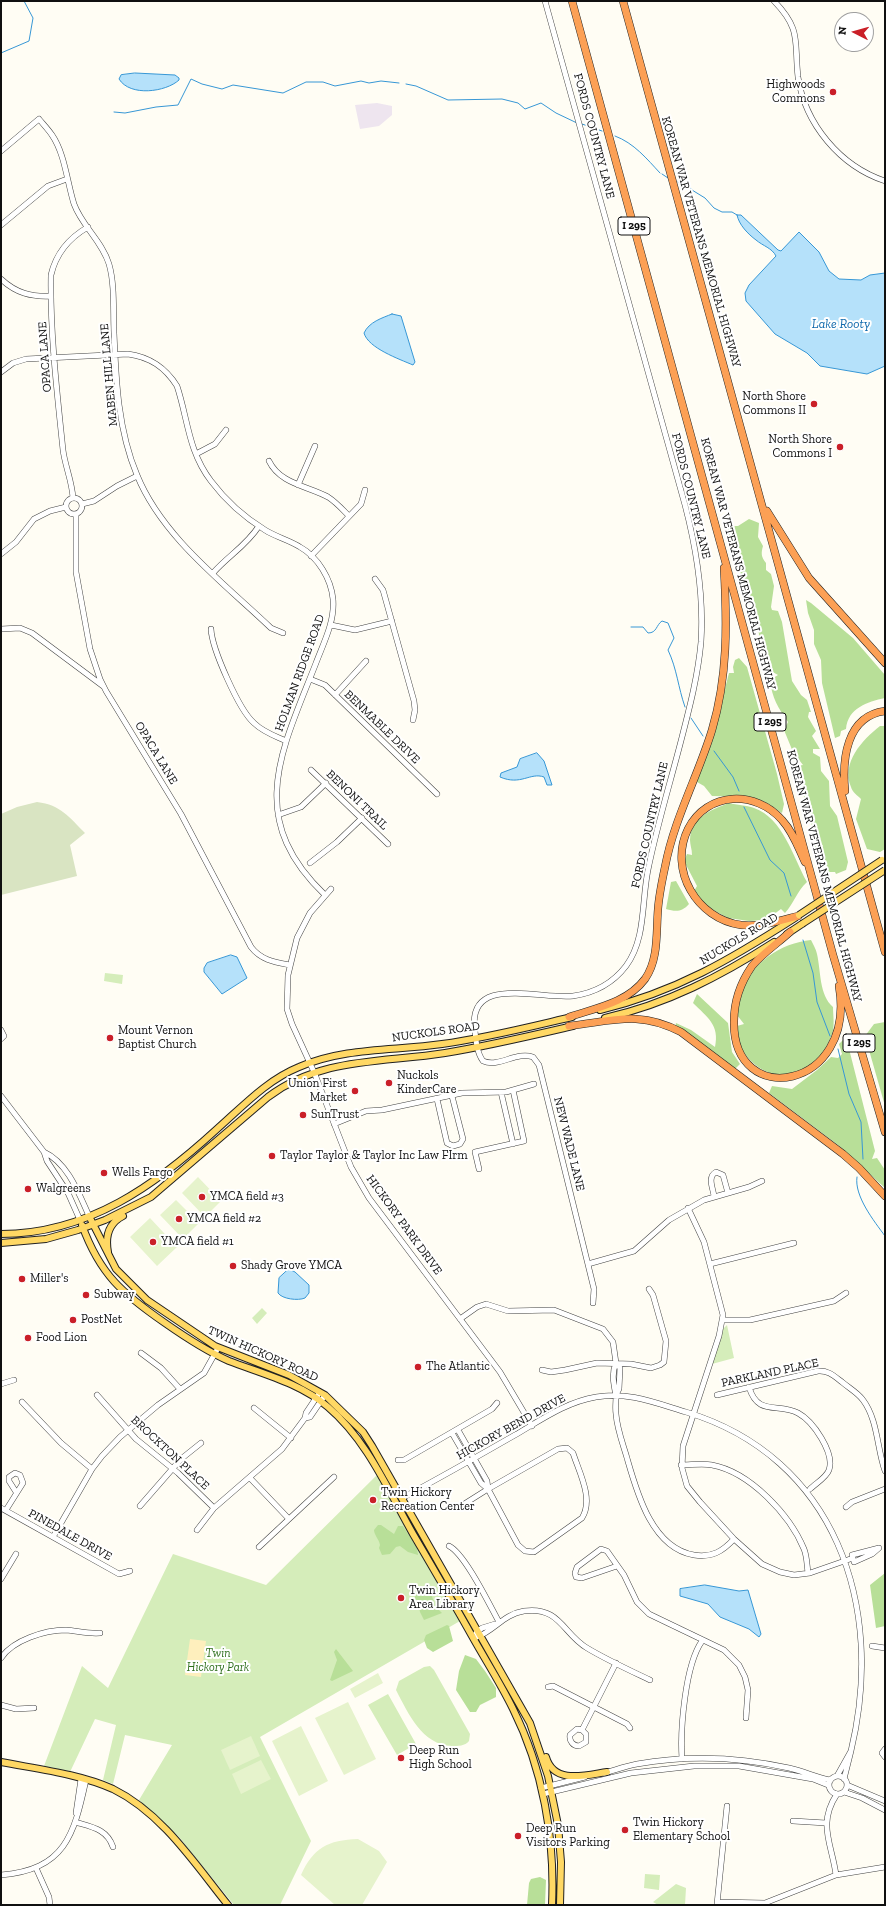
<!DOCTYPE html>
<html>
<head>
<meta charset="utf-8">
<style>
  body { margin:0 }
  #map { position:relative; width:886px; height:1906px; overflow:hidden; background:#fffdf4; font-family:"Zilla Slab",serif }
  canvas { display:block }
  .frame { position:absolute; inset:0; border:2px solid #101010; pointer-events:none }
  .north { position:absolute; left:834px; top:12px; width:40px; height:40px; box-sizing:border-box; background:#fff; border:1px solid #9f9f9f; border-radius:50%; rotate:276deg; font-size:11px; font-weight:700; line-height:16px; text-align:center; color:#101010 }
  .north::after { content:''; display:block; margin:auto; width:14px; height:18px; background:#ca1f28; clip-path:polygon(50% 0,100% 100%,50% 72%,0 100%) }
</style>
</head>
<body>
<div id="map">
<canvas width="886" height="1906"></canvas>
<div class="frame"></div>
<div class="north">N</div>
</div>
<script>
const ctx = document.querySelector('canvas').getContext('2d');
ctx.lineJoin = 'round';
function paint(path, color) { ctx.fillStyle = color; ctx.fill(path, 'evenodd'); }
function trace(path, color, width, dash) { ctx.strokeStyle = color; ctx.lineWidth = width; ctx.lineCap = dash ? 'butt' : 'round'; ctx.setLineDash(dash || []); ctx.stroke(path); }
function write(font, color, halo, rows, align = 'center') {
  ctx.font = font + ' "Zilla Slab",serif'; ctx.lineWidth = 4; ctx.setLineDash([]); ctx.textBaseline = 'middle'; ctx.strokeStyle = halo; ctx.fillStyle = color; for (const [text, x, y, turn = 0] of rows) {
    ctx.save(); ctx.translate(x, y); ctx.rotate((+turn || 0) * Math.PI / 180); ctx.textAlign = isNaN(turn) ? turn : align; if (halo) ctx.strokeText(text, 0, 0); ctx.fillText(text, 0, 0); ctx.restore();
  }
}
paint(new Path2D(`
  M377 103 392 106V115L379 126 360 129 355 105Z`), '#eee5ef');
paint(new Path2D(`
  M105 973 123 975 122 984 104 981Z
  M262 1308 267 1313 257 1324 252 1318Z
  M727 1325 734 1358 712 1364 723 1329Z
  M378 1474 440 1580 460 1621 260 1737 311 1841 280 1905H234L179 1837 139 1800 172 1745 125 1735 113 1784 103 1780 116 1725 95 1719 70 1772 44 1766 82 1666 108 1688 173 1554 266 1585Z
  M430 1666 434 1670 470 1734 469 1741C465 1746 458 1746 452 1746 422 1745 408 1713 396 1690L399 1681 424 1667Z
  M388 1694 416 1744 397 1755 368 1705Z
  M645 1874 660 1875 659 1890 644 1888Z
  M676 1884 686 1888 685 1905H658L653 1902Z`), '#d5edba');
paint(new Path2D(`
  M749 519 759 523 758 537 763 546C761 553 761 557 766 563V570L771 574 774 586 771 607 772 610 778 611 782 622 792 681 801 695 807 700 811 712H809L808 717 816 731 812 736 820 749H813V753L820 757 821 771 829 781 830 806 837 816 848 862 846 870 836 874 835 872H821L819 865 820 859 814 845 823 846C815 834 806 820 812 806L805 802 802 786 792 767 803 765 793 752 784 730 788 722C778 708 772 698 770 680L778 675 771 671 767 659 759 651V634L755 617 750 595 734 558 735 547 727 534 728 526H738Z
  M806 600 811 603 853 638 885 675V698C867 702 848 708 846 729L841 731 840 736 835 738 822 683 821 660 814 644V630L808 613Z
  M739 658 747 667 777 774 784 804 782 813 765 802 750 797 712 796 704 786 697 782 713 735 729 673H734L733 667 735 660Z
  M880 726H885V849L880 852 867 849 856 819 861 799C858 796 852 792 851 787 841 763 862 740 880 726Z
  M729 803C737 805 746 805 754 808 783 818 793 857 807 882 797 891 794 903 785 913L781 909 766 920 749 921 728 918 704 905 694 891 697 886 684 861 687 854 692 855C692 849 690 845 690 840 691 817 711 810 729 803Z
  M676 881 689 904C682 912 676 912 666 909L671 882Z
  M811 940C813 944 816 949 817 954 821 971 819 995 833 1007 833 1015 835 1027 832 1034 828 1045 819 1063 808 1069 783 1083 757 1073 742 1050 739 1044 738 1033 737 1026L744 1024 737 1015C738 1008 739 1001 741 994 750 963 781 943 811 940Z
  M697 994 728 1023 732 1052 740 1064 735 1069 675 1027 676 1023 691 1030 715 1047C720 1025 707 1017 693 1003Z
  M885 1022V1106L865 1036 874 1024Z
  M846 1037 875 1151 872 1159 877 1158 885 1170V1188L838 1145 769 1093 772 1086 792 1089 817 1070 831 1057 838 1058 842 1054 839 1044Z
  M378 1525H381L394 1534 398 1526H403L417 1548 418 1555 408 1552 400 1546 396 1547 390 1554 382 1555 379 1548 380 1545C379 1539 374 1535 374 1530Z
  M885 1573V1626L876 1628 870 1585Z
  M429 1589 436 1607 442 1613 424 1620 420 1612 418 1602 415 1600V1590L421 1593Z
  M447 1625 449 1626 453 1641 433 1652 427 1648 424 1640 426 1635Z
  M336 1649 353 1671 332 1681 330 1680 337 1660 334 1652Z
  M465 1655 476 1659 485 1671 496 1688V1697L480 1705 476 1712H470L456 1690 459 1671Z
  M540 1877 546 1880 545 1905H527L529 1883 531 1879Z`), '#b8df98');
paint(new Path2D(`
  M190 1639 206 1641 201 1677 185 1675Z`), '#feefbd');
paint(new Path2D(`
  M37 802C61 805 69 817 85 833L70 845 77 876 1 895V814L17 807Z`), '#d9e4c2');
paint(new Path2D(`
  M198 1177 221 1201 205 1217 182 1193Z
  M176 1200 199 1223 183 1239 160 1215Z
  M150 1218 177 1247 157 1266 130 1237Z
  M378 1673 383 1683 355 1698 350 1689Z
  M348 1702 376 1759 344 1775 315 1718Z
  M301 1726 328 1781 299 1796 272 1741Z
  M251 1736 260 1756 230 1770 221 1750Z
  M261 1760 271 1779 241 1794 232 1774Z
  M358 1839 379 1851 387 1862 362 1905H335L301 1875C313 1848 328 1840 358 1839Z`), '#e6f3cc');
const water = new Path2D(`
  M135 73 175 75 179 78V80C166 92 130 97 119 79L121 75Z
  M737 215H741L778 250 781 251 799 232 819 252 829 271 839 279 861 280 870 275 885 273V366L867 374 820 366 807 353 775 334 746 301 745 293 749 285 776 256C772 248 763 246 756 240 748 234 739 225 737 215Z
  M392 314 401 316 415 362 413 365C399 359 368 348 364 333 369 322 382 318 392 314Z
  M537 753 544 761 552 785H547L544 777C530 772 521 786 500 777L501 773 517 767 520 759Z
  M231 955 237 957 247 978 222 994 204 972V968L207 963Z
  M289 1269 295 1272 309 1285V1293L305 1298C298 1301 282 1299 278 1293L279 1278Z
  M705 1585 739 1591 748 1590 761 1634 759 1637 749 1629 720 1617 708 1604 680 1596V1589Z`);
paint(water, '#b5e1fa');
trace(water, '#3797d5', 1);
trace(new Path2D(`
  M1 53 29 41 33 18 24 1
  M406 84 416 86 448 100 502 99 518 103 525 109 541 103 556 113 577 123
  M114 112 125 113 156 107 178 105 191 79 202 84 222 89 233 85 283 93 306 82H323L335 86 361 81 369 83 381 81 399 83
  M582 124 602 131
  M615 136C634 143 647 159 660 173
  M662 174 668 178
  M678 182 686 183 692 190 705 198 714 208 722 212H732L737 215
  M631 627H643L648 633C657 633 656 625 662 621L668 623 674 638 668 650C677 669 678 687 685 707
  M691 718 703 736
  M714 751 733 777 739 791
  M744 807 770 860 784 873 791 896
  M803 940 813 973 817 1002 830 1036
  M838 1049 849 1094 861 1122 863 1159
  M857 1177C854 1196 874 1221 885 1236`), '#3797d5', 1);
const minor = new Path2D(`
  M545 1 685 505C697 551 704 595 701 642 698 675 690 706 682 737 671 780 658 822 649 865 641 898 647 938 626 966 613 983 594 993 573 996 541 1000 466 973 475 1031 476 1041 477 1053 483 1061 499 1068 516 1051 533 1057L539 1065 594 1289 593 1303
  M774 1C802 30 794 41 798 77 805 124 840 166 885 181
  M1 151 39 119C43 124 48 129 52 135 65 154 67 182 74 204 82 226 102 241 109 264 115 285 113 310 114 333 116 381 118 430 137 475 162 537 224 583 271 628L283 633
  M1 225 48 186 67 179
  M1 279C16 293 31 297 51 296
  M1 372 13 363 26 359 128 354C150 357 165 367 177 386 188 419 188 451 211 481 226 501 244 517 265 530 276 537 289 540 300 547 318 557 331 579 333 599 335 621 324 642 316 663 282 750 244 818 325 895
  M196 454 215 444 226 430
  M269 461C280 484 308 486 328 497 336 502 342 509 349 516
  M298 485 315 446
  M66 506a8 8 0 1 1 16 0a8 8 0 1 1-16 0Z
  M73 498C72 481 65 466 63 450 57 392 50 333 51 275 56 253 69 238 88 227
  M82 504 94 501 117 486 137 476
  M76 515V572L90 649 100 679 106 691 181 814 251 947C261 960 274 962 290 965
  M1 554 16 542 34 519 50 511 66 507
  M311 556 361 504 365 490
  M213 573C229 555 246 546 259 526
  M375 579 383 590 414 701 415 710 413 720
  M331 625 355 630 392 621
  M1 629 20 628 32 633 103 686
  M211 629C212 649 239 710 254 723 263 732 275 736 286 741
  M310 679 325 685 437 794
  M335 695 366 661
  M311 770 388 844
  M278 815 301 807 326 783
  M310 863 337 842 362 818
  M331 889 310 913 297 938 288 975 287 1009 292 1024 314 1072 351 1167 369 1198 500 1372 532 1426
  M1 1030 4 1036 1 1039
  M501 1092 513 1144
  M1 1096 44 1152 47 1161 68 1193 80 1220
  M437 1099 447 1143 453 1146 460 1144 463 1139 452 1096
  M334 1124 366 1111 382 1110 462 1093 506 1092 534 1084
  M44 1152C68 1163 79 1194 89 1216
  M479 1169 475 1152 524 1141 513 1090
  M714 1196C713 1188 707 1177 716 1172L723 1175 728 1193
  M688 1208 704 1242 723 1315 719 1336 683 1446 682 1468 687 1486 700 1502 734 1539 762 1564 780 1572 794 1575 810 1573 853 1558
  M588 1264 634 1251 669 1220 704 1200 749 1187 762 1181
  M710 1264 794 1243
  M460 1319 477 1307 486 1304 508 1311 554 1310 603 1329 613 1342 616 1363 620 1368 619 1389 616 1395
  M723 1320H750L834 1301 846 1293
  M141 1353 161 1368 180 1389
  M616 1363C611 1374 614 1385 616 1396 616 1402 615 1408 616 1414 617 1429 623 1444 627 1458 637 1493 652 1548 694 1555 712 1558 723 1551 734 1539
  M542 1370 551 1372 565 1370 597 1363 631 1364 651 1368 660 1365 664 1362 666 1341 653 1295 649 1289
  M1 1384 14 1380
  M749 1387C758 1417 778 1402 798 1413 813 1421 835 1453 829 1470 826 1478 816 1483 810 1489
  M97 1395 136 1439 178 1473 214 1508
  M717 1395 818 1371C828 1370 834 1376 842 1382 849 1388 858 1393 863 1400 878 1420 877 1449 885 1471
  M22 1402 61 1443 92 1469
  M254 1408 291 1438
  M305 1418 310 1417 325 1395
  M452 1433 481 1483 488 1489 487 1481 458 1430
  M567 1448 573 1453C579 1472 594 1499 582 1518L534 1552 525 1551 518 1545 488 1489 558 1449Z
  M398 1460H404L492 1409 497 1403
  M681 1465C691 1465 703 1463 712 1465 750 1472 790 1515 804 1549 807 1556 807 1566 808 1573
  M250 1478 289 1519
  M402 1498C440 1478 478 1456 515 1435 541 1420 566 1402 596 1397 627 1391 656 1403 686 1412 835 1457 886 1605 851 1751
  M140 1506 181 1459 201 1443
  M461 1506 488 1489
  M846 1507 852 1502 885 1489
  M1 1508 119 1574 130 1571
  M6 1510 23 1483 20 1475 15 1473 9 1477V1481L16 1492
  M197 1530 214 1508 282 1449 305 1418 306 1413 318 1395
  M53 1537 92 1469 102 1456 120 1437 158 1405 204 1373 218 1348
  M449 1546C465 1554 489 1604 499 1622
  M259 1547 334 1477
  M852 1555 879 1548 872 1554 854 1562
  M617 1566 582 1578 576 1577 575 1573 577 1567 601 1549 607 1551 624 1575 637 1602 649 1614 724 1650 739 1665 745 1677 748 1690 746 1718
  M1 1579 16 1554
  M476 1633 482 1628 495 1624
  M477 1637C494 1631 504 1614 524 1611 560 1606 563 1634 587 1648 607 1660 629 1670 650 1680
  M872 1646 885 1648
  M1 1658C13 1640 45 1630 66 1630 78 1631 88 1634 100 1633
  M548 1687 553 1686 627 1724 630 1728
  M1 1705 16 1709 34 1708
  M582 1730 586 1734V1742L579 1746C573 1746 569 1741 570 1735L577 1729 582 1730 616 1663
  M885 1749 882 1753 885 1757
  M682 1759C680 1730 685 1665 702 1641
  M604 1773C615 1770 626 1766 637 1764 687 1755 740 1757 789 1768 803 1771 816 1777 830 1780
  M829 1785a9 9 0 1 1 18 0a9 9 0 1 1-18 0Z
  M837 1776 851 1751 844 1779
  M847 1785 885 1801
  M541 1788 585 1777
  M844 1792 862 1798 885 1810
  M543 1794 631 1773 694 1766H739L813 1779 828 1785
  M76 1813 81 1779
  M793 1821 826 1823
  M75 1822C92 1827 107 1829 113 1847
  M36 1868 49 1897 50 1905
  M1 1875C65 1870 74 1835 86 1780
  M836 1875C832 1844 817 1824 837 1794
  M718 1902 765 1903 836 1875 885 1867
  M717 1904 727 1806`);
const major = new Path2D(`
  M787 934 802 924
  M600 1010C676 992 731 959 795 918
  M605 1018C667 1004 721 976 774 942
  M89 1216 116 1269 147 1300 215 1346 289 1375 325 1395 363 1432 372 1446 530 1723 548 1776 558 1825 561 1862 560 1905
  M82 1225C100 1275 123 1294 165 1323 185 1337 206 1351 229 1361 263 1374 300 1383 328 1407 367 1440 388 1490 413 1534 433 1568 453 1602 472 1636 486 1661 501 1684 513 1709 543 1769 555 1838 552 1905
  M1 1234C88 1234 156 1185 217 1129 243 1106 267 1080 299 1067 345 1047 395 1051 442 1044 486 1038 529 1027 572 1017
  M1 1243 46 1239 78 1230 105 1220 151 1197 268 1097C321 1057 382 1063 445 1053 488 1046 530 1036 573 1026
  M108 1252C105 1236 109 1223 123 1216
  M546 1757C554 1785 586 1775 607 1772
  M1 1762C37 1769 80 1774 113 1789 162 1813 195 1864 228 1905`);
const highway = new Path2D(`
  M572 1 833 955 885 1132
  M623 1 885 952
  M767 511 809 578 885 663
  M845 791C842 760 846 716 885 711
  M798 916C779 921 761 927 741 925 697 919 668 870 688 829 707 791 756 790 782 820 793 832 798 847 805 862
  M790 932C778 943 763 953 752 966 741 982 734 1001 734 1021 732 1111 857 1090 839 986
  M569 1017C596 1008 627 1003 645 979 659 959 656 932 658 909 659 895 662 881 665 867 674 819 698 776 712 730 728 676 727 623 724 568
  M569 1026C613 1021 639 1010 681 1032L843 1154 859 1168 885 1196`);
trace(minor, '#434343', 6);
trace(major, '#212121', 8);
trace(highway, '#212121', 8);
trace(minor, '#fff', 5);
trace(major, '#ffd864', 6);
trace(highway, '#fca055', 7);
const majorBridge = new Path2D(`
  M799 915 882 860
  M802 924 885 870`);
trace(majorBridge, '#212121', 8, []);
trace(majorBridge, '#ffd864', 6);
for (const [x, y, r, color] of [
  [833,92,4,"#ca1f28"],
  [814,404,4,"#ca1f28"],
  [840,447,4,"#ca1f28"],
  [110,1038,4,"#ca1f28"],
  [389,1083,4,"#ca1f28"],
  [355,1091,4,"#ca1f28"],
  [303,1115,4,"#ca1f28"],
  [272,1156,4,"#ca1f28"],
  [104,1173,4,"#ca1f28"],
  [28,1189,4,"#ca1f28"],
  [202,1197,4,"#ca1f28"],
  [179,1219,4,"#ca1f28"],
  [153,1242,4,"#ca1f28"],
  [233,1266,4,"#ca1f28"],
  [22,1279,4,"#ca1f28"],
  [86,1295,4,"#ca1f28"],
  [73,1320,4,"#ca1f28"],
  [28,1338,4,"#ca1f28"],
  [418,1367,4,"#ca1f28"],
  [373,1500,4,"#ca1f28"],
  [401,1598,4,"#ca1f28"],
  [401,1758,4,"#ca1f28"],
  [625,1830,4,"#ca1f28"],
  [518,1836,4,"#ca1f28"]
]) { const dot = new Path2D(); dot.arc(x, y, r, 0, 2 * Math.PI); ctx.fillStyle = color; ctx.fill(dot); trace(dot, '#fff', 1.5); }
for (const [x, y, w] of [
  [634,226,32],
  [770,722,32],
  [859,1043,32]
]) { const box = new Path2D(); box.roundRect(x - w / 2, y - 9, w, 18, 3); ctx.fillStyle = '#fff'; ctx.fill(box); trace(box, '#101010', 1); }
write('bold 11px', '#101010', null, [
  ["I 295",634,226],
  ["I 295",770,722],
  ["I 295",859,1043]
]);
write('12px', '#101010', '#fff', [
  ["Highwoods",825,85,"right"],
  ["Commons",825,99,"right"],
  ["North Shore",806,397,"right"],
  ["Commons II",806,411,"right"],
  ["North Shore",832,440,"right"],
  ["Commons I",832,454,"right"],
  ["Mount Vernon",118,1031],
  ["Baptist Church",118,1045],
  ["Nuckols",397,1076],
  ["KinderCare",397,1090],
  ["Union First",347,1084,"right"],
  ["Market",347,1098,"right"],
  ["SunTrust",311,1115],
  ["Taylor Taylor & Taylor Inc Law FIrm",280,1156],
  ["Wells Fargo",112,1173],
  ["Walgreens",36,1189],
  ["YMCA field #3",210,1197],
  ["YMCA field #2",187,1219],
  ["YMCA field #1",161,1242],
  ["Shady Grove YMCA",241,1266],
  ["Miller's",30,1279],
  ["Subway",94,1295],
  ["PostNet",81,1320],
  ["Food Lion",36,1338],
  ["The Atlantic",426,1367],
  ["Twin Hickory",381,1493],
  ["Recreation Center",381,1507],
  ["Twin Hickory",409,1591],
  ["Area Library",409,1605],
  ["Deep Run",409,1751],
  ["High School",409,1765],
  ["Twin Hickory",633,1823],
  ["Elementary School",633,1837],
  ["Deep Run",526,1829],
  ["Visitors Parking",526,1843]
], 'left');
write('12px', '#101010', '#fff', [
  ["FORDS COUNTRY LANE",594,136,75],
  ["KOREAN WAR VETERANS MEMORIAL HIGHWAY",701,242,74],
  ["OPACA LANE",45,357,-94],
  ["MABEN HILL LANE",109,375,-95],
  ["FORDS COUNTRY LANE",691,496,76],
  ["KOREAN WAR VETERANS MEMORIAL HIGHWAY",738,564,75],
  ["HOLMAN RIDGE ROAD",300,673,-70],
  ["BENMABLE DRIVE",382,727,44],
  ["OPACA LANE",156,753,59],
  ["BENONI TRAIL",357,800,44],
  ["FORDS COUNTRY LANE",650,825,-77],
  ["KOREAN WAR VETERANS MEMORIAL HIGHWAY",824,876,75],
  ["NUCKOLS ROAD",739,939,-31],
  ["NUCKOLS ROAD",436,1032,-8],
  ["NEW WADE LANE",569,1144,76],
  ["HICKORY PARK DRIVE",404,1225,54],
  ["TWIN HICKORY ROAD",263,1354,24],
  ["PARKLAND PLACE",770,1373,-12],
  ["HICKORY BEND DRIVE",511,1427,-29],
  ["BROCKTON PLACE",170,1453,43],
  ["PINEDALE DRIVE",70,1535,29]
]);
write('italic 12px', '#2d6e1b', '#fff', [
  ["Twin",218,1654],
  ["Hickory Park",218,1668]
]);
write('italic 13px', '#1069ac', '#fff', [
  ["Lake Rooty",841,324]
]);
</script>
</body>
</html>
